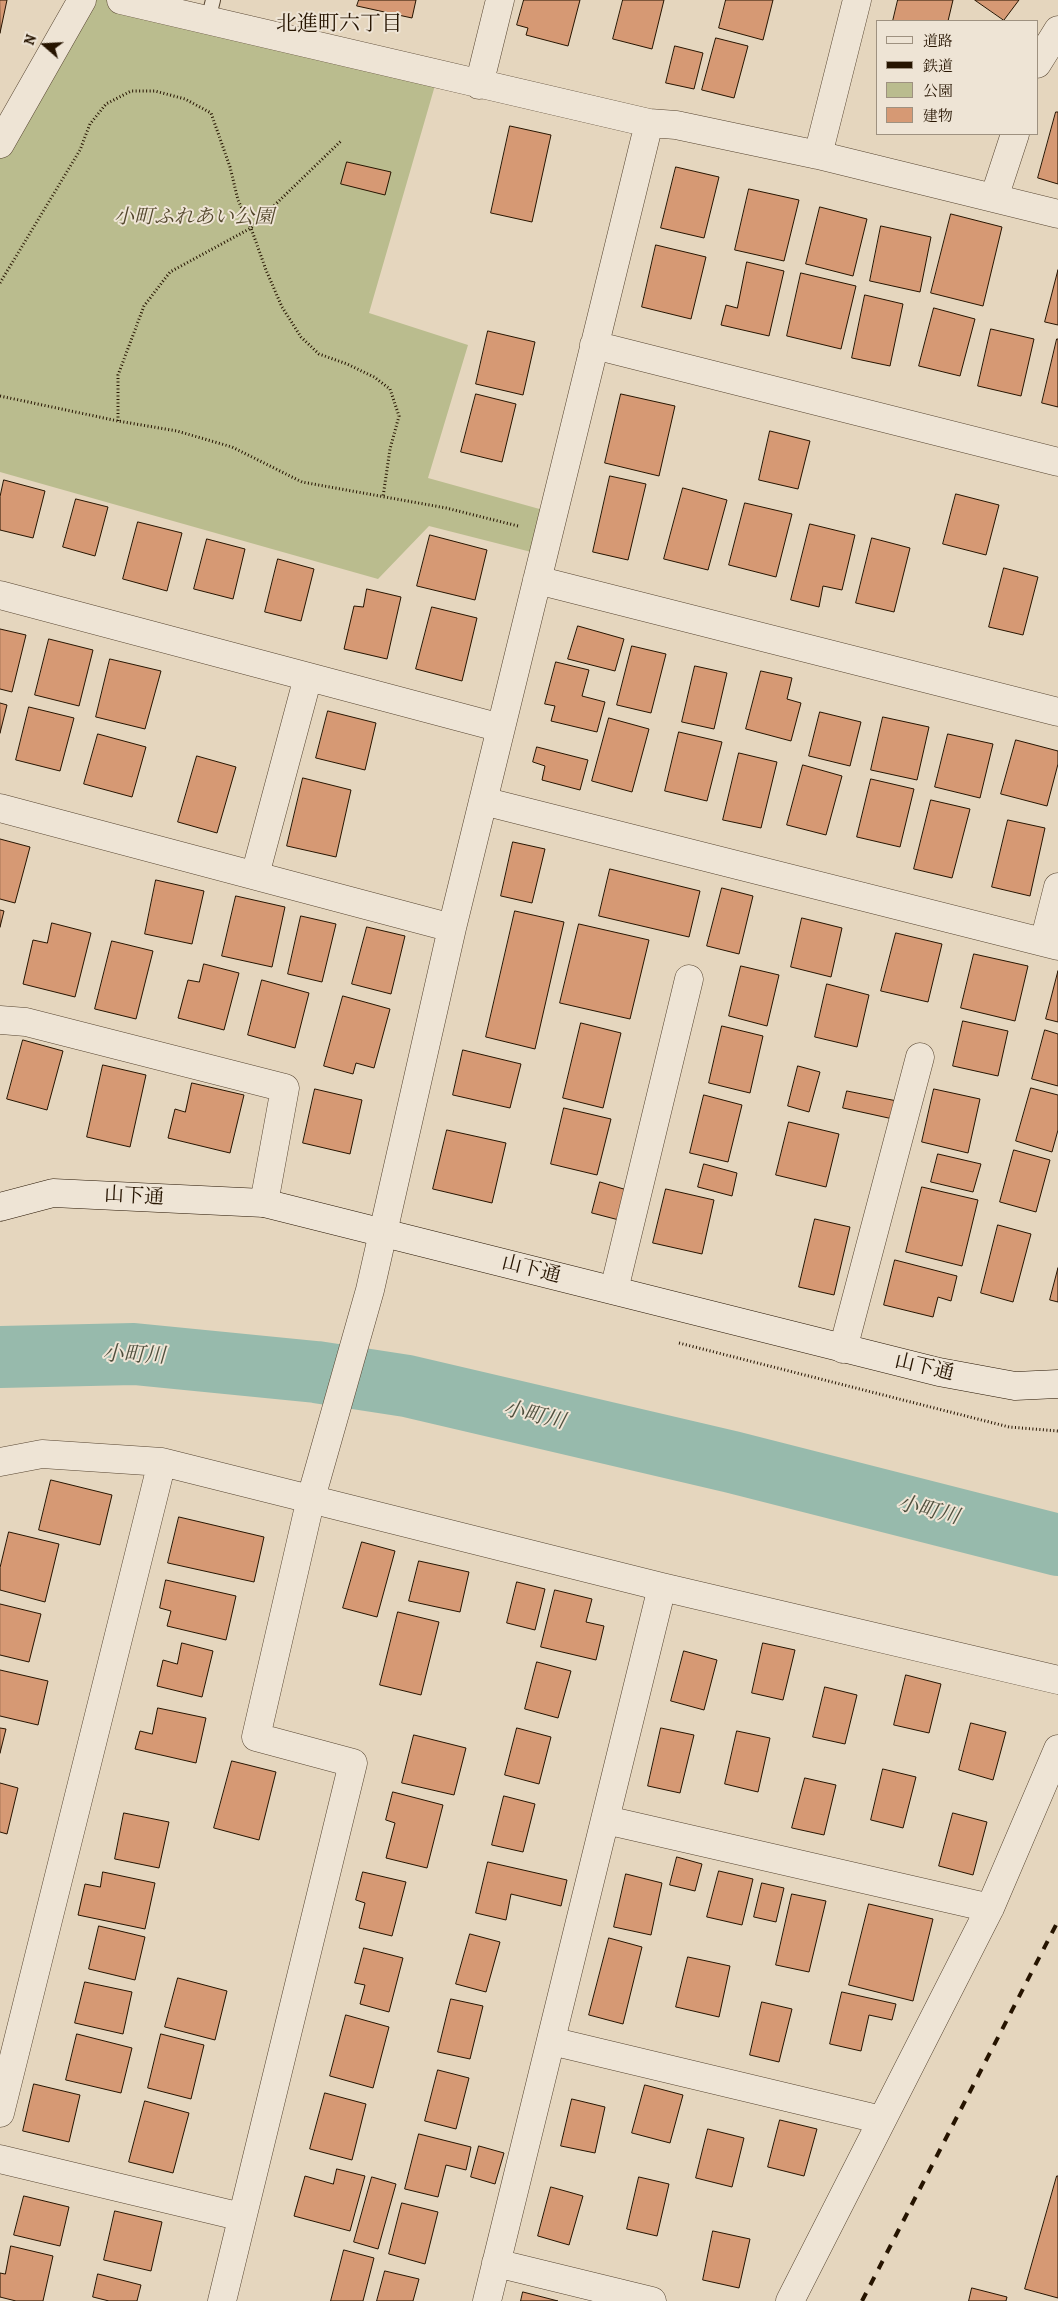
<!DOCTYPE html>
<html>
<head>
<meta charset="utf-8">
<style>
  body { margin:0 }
  #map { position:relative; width:1058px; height:2301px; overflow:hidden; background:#e5d6be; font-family:Alegreya,"Noto Serif JP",serif }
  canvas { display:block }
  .legend { position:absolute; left:876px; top:20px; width:162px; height:115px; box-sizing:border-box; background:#eee4d5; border:1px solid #9e9180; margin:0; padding:6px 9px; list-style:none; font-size:15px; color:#261400 }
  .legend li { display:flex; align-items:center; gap:10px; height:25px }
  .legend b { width:25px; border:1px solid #9e9180 }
  .north { position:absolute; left:20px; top:20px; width:50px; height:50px; -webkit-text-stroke:4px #eee4d5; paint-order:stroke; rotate:289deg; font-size:14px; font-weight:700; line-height:20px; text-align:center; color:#261400 }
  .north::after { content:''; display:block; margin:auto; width:18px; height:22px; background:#261400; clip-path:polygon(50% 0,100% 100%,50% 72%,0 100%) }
</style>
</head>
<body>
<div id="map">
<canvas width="1058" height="2301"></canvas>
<ul class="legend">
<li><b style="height:6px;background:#eee4d5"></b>道路</li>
<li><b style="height:6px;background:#261400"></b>鉄道</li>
<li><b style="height:14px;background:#babc8e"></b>公園</li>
<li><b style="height:14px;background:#d69974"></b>建物</li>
</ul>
<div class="north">N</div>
</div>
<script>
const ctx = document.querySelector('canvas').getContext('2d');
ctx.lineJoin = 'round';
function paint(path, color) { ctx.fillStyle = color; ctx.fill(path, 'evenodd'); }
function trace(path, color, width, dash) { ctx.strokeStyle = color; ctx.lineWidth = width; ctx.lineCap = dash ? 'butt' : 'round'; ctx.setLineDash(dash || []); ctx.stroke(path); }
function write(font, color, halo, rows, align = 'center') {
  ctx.font = font + ' Alegreya,"Noto Serif JP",serif'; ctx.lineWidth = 4; ctx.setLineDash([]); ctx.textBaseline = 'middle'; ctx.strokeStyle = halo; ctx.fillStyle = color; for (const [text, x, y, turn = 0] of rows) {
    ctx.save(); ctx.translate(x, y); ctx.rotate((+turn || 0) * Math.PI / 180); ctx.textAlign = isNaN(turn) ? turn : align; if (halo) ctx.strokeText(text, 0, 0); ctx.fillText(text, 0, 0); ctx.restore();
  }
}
paint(new Path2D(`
  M82 0H121L438 75 369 313 468 345 428 478 554 513 543 555 429 526 378 579 0 472V144Z`), '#babc8e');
trace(new Path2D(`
  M0 1357 134 1354 316 1372 407 1386 732 1462 1058 1545`), '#97baac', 62);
const building = new Path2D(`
  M0 0H7L0 33Z
  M359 0H416L412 18 357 6Z
  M524 0H580L568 46 526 35 528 28 517 25Z
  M623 0H664L652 49 613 39Z
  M726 0H773L763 40 719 28Z
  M898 0H953L948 21H893Z
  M975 0H1019L1004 20Z
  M716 38 748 46 734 98 702 90Z
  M675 46 703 53 694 89 666 83Z
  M1056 112H1058V184L1038 178Z
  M510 126 551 135 532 222 491 213Z
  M347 162 391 172 385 195 341 184Z
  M676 167 719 177 704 238 661 228Z
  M749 189 799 200 784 261 735 250Z
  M820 207 867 219 853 276 806 264Z
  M951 214 1002 227 983 306 931 293Z
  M881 226 931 237 920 292 870 281Z
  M656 245 706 257 691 319 642 307Z
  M747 262 784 271 769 336 721 325 726 305 737 308Z
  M1058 270V325L1045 322Z
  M801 273 856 286 841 349 787 336Z
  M865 295 903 304 890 366 852 358Z
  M934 308 975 319 960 376 919 366Z
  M991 329 1034 339 1021 396 978 386Z
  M488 331 535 342 523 395 476 384Z
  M1057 339H1058V407L1042 403Z
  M476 394 516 404 502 462 461 452Z
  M621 394 675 406 659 476 605 463Z
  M770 431 810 441 798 489 759 480Z
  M610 476 646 484 628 560 593 552Z
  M4 480 45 491 33 538 0 530V497Z
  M683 488 727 500 708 570 664 559Z
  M956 494 999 505 986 555 943 544Z
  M76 499 108 507 95 556 63 547Z
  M745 503 792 514 776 577 729 565Z
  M138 522 182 533 167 591 123 579Z
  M810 524 855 535 842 590 823 586 819 607 791 600Z
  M430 535 487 550 475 600 417 586Z
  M872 538 910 548 894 612 856 603Z
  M207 539 245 549 233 599 194 589Z
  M278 559 314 569 301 621 265 612Z
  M1004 568 1038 577 1023 635 989 627Z
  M367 589 401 597 387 659 344 649 354 606 363 607Z
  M432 607 477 618 462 681 416 669Z
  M578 626 624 639 615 671 568 659Z
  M0 629 26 635 12 692 0 689Z
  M49 639 93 650 79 706 35 695Z
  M632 646 666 654 651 713 617 705Z
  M110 659 161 671 145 729 96 717Z
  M556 662 589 670 582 696 605 702 597 732 551 721 555 706 545 704Z
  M695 666 727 673 714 729 682 722Z
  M761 671 792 678 787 699 801 703 791 741 746 729Z
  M0 703 7 705 0 733Z
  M29 707 74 718 60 771 16 760Z
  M328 711 376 723 365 770 316 758Z
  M820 712 861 722 850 766 809 756Z
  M883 717 929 727 917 780 871 770Z
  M609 718 649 729 632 792 592 781Z
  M679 732 722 742 707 801 665 791Z
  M98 734 146 747 132 797 84 784Z
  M948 734 993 744 980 798 935 787Z
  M1016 740 1058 751V764L1047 806 1001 794Z
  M537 747 588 760 580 790 542 780 545 766 533 762Z
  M739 753 777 762 761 828 723 820Z
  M197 756 236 767 217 833 178 822Z
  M803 765 842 776 826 835 787 825Z
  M303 778 351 790 336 857 287 846Z
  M871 779 914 789 900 847 857 837Z
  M931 800 970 809 952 878 914 869Z
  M1008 820 1045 828 1030 896 992 887Z
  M0 839 30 847 15 903 0 899Z
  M513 842 545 849 532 903 501 896Z
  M610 869 700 891 689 937 599 916Z
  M156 880 204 891 192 944 145 934Z
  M722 888 753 896 739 954 707 946Z
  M236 896 285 907 272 967 222 956Z
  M0 910 4 911 0 927Z
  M515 911 564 922 535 1049 486 1037Z
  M301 916 336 924 322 982 288 974Z
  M802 918 842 928 831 977 791 967Z
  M52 923 91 933 75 997 23 984 33 940 47 943Z
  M579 924 649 940 630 1019 560 1003Z
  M367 927 405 936 391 994 352 984Z
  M896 933 942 944 928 1002 881 991Z
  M112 941 153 951 136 1019 95 1009Z
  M974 954 1028 966 1015 1021 961 1008Z
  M204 964 239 973 224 1030 178 1018 188 980 199 982Z
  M741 966 779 975 767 1026 729 1016Z
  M1058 971V1022L1046 1019Z
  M262 980 309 993 295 1048 248 1035Z
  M827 984 869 995 857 1047 815 1037Z
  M343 996 390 1009 374 1068 356 1063 353 1074 324 1066Z
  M963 1021 1008 1031 998 1076 953 1066Z
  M581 1023 621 1033 603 1108 563 1098Z
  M722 1026 763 1036 750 1093 709 1083Z
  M1045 1030 1058 1034V1086L1032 1079Z
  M23 1040 63 1051 47 1110 7 1099Z
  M463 1050 521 1064 510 1108 453 1095Z
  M103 1065 146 1075 130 1147 87 1137Z
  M798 1066 820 1072 809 1112 788 1106Z
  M192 1083 244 1095 230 1153 168 1138 175 1109 185 1112Z
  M1031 1088 1058 1095V1130L1052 1152 1016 1141Z
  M315 1089 362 1100 350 1154 303 1143Z
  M934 1089 980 1099 968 1153 922 1142Z
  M847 1091 897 1101 893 1119 843 1108Z
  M704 1095 742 1105 728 1162 690 1153Z
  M564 1108 611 1119 597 1175 551 1164Z
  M789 1122 839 1134 826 1187 776 1175Z
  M447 1130 506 1143 492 1203 433 1189Z
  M1014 1150 1050 1160 1036 1212 1000 1202Z
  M938 1154 981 1164 973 1192 931 1182Z
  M704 1164 737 1173 732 1196 698 1187Z
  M600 1182 627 1190 619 1220 592 1213Z
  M922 1187 978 1200 962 1266 906 1252Z
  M666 1189 714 1200 702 1254 653 1243Z
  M815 1219 850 1227 834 1295 799 1287Z
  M998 1225 1031 1234 1013 1302 981 1293Z
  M895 1260 957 1276 951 1301 938 1297 933 1317 884 1305Z
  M1058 1268V1302L1050 1300Z
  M51 1480 112 1495 100 1545 39 1530Z
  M179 1517 264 1537 254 1582 168 1563Z
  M9 1532 59 1544 45 1602 0 1590V1568Z
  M362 1542 395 1551 377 1617 343 1608Z
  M419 1561 469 1572 460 1612 409 1601Z
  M166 1580 236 1596 226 1640 167 1626 171 1611 160 1608Z
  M517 1582 545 1589 535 1630 507 1623Z
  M555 1590 592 1599 586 1622 604 1626 596 1660 541 1647Z
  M0 1604 41 1614 29 1662 0 1655Z
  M398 1612 439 1622 421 1695 380 1685Z
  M182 1643 213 1651 202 1697 157 1686 163 1660 177 1664Z
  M763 1643 795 1650 783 1700 752 1693Z
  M684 1651 717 1660 704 1710 671 1701Z
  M537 1662 571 1671 558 1718 525 1709Z
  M0 1670 48 1681 38 1725 0 1716Z
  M906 1675 941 1684 929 1733 894 1725Z
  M825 1687 857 1695 845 1744 813 1737Z
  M158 1708 206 1718 196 1763 135 1749 140 1731 152 1734Z
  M971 1723 1006 1732 993 1780 959 1770Z
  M0 1728 6 1729 0 1753Z
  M517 1728 551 1737 539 1784 505 1775Z
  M661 1728 694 1735 680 1793 648 1786Z
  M737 1731 770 1738 758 1792 725 1784Z
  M414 1735 466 1748 454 1795 402 1783Z
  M232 1761 276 1772 259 1840 214 1828Z
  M883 1769 916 1777 903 1828 871 1820Z
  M805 1778 836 1785 824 1835 792 1828Z
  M0 1783 18 1788 7 1834 0 1832Z
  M393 1792 443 1805 427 1868 386 1858 395 1823 386 1820Z
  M504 1796 535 1804 523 1852 492 1845Z
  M124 1813 169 1822 159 1868 115 1859Z
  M953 1813 987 1822 973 1875 939 1866Z
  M677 1857 702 1864 695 1891 670 1885Z
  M488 1862 567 1880 561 1906 511 1894 506 1920 476 1913Z
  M719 1871 753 1879 742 1925 707 1917Z
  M103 1872 155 1883 145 1929 78 1915 85 1884 100 1887Z
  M363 1872 406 1882 392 1936 359 1928 365 1903 356 1900Z
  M626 1874 662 1883 651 1935 614 1927Z
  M762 1883 784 1888 776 1922 754 1917Z
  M792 1894 826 1901 809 1972 776 1965Z
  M869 1904 933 1919 913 2001 849 1985Z
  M99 1926 145 1937 135 1980 89 1969Z
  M470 1934 500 1942 486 1992 456 1984Z
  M609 1938 642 1947 623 2024 589 2015Z
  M364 1948 403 1958 389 2012 360 2004 365 1985 355 1983Z
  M688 1957 730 1966 719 2017 676 2007Z
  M178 1978 227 1991 215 2040 165 2027Z
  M85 1982 132 1992 123 2034 75 2023Z
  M842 1992 896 2004 892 2020 869 2015 861 2051 830 2044Z
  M451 1999 483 2006 470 2059 438 2052Z
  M762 2002 792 2009 779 2062 750 2055Z
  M346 2015 389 2027 373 2088 330 2076Z
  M77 2034 132 2048 121 2093 66 2080Z
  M161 2034 204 2045 191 2099 148 2088Z
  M438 2070 469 2078 456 2129 425 2121Z
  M34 2084 80 2095 69 2142 23 2131Z
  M645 2085 683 2095 670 2143 632 2133Z
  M325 2093 366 2104 352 2160 310 2149Z
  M572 2099 605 2107 595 2153 561 2146Z
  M145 2101 189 2113 173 2173 129 2162Z
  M780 2120 817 2129 804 2176 768 2167Z
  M708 2129 744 2138 732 2187 696 2178Z
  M419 2134 471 2147 466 2170 446 2165 438 2197 405 2189Z
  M479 2146 504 2153 495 2184 471 2177Z
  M337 2169 365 2176 350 2231 294 2216 305 2176 333 2184Z
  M1057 2176H1058V2298L1025 2289Z
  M372 2177 396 2184 378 2249 354 2242Z
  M639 2177 669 2184 657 2236 627 2229Z
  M551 2187 583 2196 569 2245 538 2236Z
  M24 2196 69 2207 60 2246 14 2235Z
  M402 2203 438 2212 425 2264 389 2254Z
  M115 2211 162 2222 151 2271 104 2260Z
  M713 2231 750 2239 739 2288 703 2280Z
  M11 2246 53 2256 43 2301H16L0 2297V2273L5 2274Z
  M344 2250 374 2258 363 2301H331Z
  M385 2271 419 2279 413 2301H377Z
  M98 2274 141 2285 137 2301H109L93 2297Z
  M972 2288 1007 2297 1006 2301H969Z
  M523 2292 558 2301H521Z`);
paint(building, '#d69974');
trace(building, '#261400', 1);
const lane = new Path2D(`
  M208 20 213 0`);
const street = new Path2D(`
  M121 0 649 123 676 125 818 155 1058 214
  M1037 64 1058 30
  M479 85 500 0
  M0 144 82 0
  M818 155 857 0
  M994 198 1015 134
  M594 345 1058 462
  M537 580 1058 712
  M0 595 501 728
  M483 801 1058 946
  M0 808 452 928
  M255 875 308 677
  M1044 942 1058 887
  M0 1020 26 1022 285 1088 264 1203
  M614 1290 689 979
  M843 1349 920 1057
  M0 1462 42 1454 162 1462 662 1587 1058 1680
  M606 1820 990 1908
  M551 2041 882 2120
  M0 2113 162 1462
  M0 2159 242 2217
  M496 2263 652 2301
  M222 2301 353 1763 256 1737 311 1498 370 1290 452 928 649 123
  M487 2301 662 1587
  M790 2301 990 1908 1058 1749`);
const secondary = new Path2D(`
  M0 1207 53 1193 264 1203 939 1372 1015 1386 1058 1384`);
trace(lane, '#564430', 16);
trace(street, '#564430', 29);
trace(secondary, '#261400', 29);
trace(new Path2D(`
  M0 283 80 150 90 124 106 104 131 91H155L185 99 211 113 230 167 238 200 251 228 266 270 282 307 301 337 319 354 347 364 374 377 390 389 399 416 390 449 383 497
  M0 396 118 421 177 431 232 447 302 482 446 508 518 526
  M118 421V375L144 306 170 272 251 228 342 140
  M679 1343 1009 1427 1058 1431`), '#261400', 3, [1, 2.5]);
trace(lane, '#eee4d5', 14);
trace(street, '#eee4d5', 28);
trace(secondary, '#eee4d5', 28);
trace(new Path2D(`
  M862 2301 1058 1921`), '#261400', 4, [9, 9]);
write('italic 20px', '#52462b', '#eee4d5', [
  ["小町ふれあい公園",194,218]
]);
write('20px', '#261400', '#eee4d5', [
  ["山下通",134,1197,3],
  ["山下通",531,1270,14],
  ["山下通",924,1368,13]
]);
write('21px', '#261400', '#eee4d5', [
  ["北進町六丁目",339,25]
]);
write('italic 21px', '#4e4e3c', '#eee4d5', [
  ["小町川",134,1356,2],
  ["小町川",534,1416,13],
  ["小町川",928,1511,14]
]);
</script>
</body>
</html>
